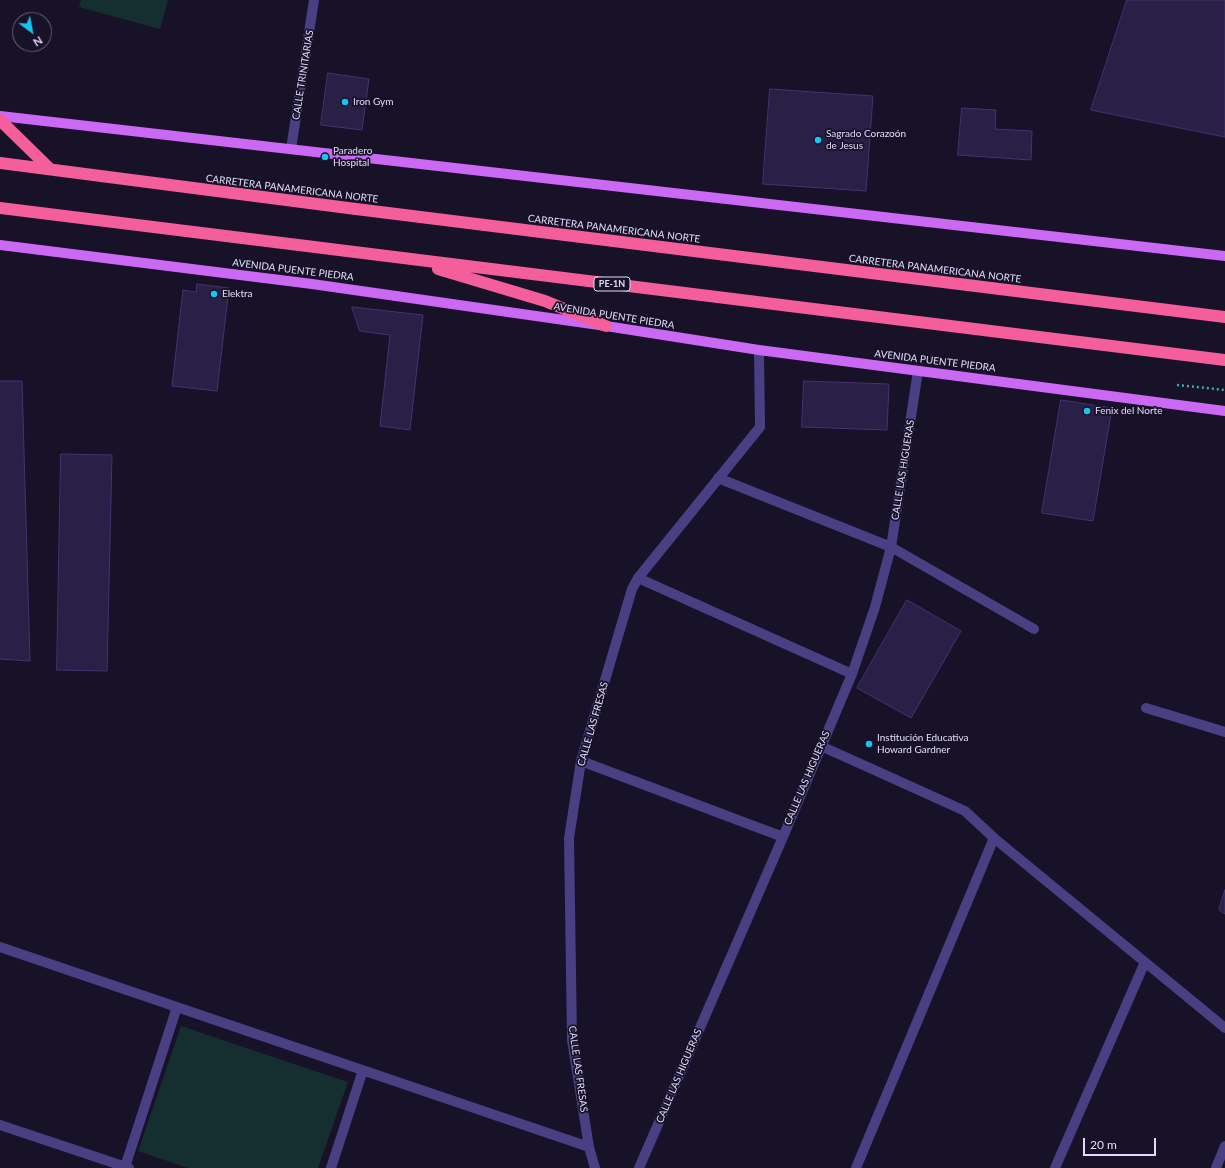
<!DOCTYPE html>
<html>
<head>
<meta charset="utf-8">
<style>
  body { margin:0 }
  #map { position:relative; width:1225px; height:1168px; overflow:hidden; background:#171227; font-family:Lato,sans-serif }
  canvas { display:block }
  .north { position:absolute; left:12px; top:12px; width:40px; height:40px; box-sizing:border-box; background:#171227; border:1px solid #68627c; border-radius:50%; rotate:148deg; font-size:11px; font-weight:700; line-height:16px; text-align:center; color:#e1dafc }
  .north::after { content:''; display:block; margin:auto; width:14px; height:18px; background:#14c7ee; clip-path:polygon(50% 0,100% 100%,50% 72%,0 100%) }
  .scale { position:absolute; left:1083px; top:1138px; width:73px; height:18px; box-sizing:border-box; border:2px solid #e1dafc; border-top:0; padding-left:5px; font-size:12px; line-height:14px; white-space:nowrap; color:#e1dafc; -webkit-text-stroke:3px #171227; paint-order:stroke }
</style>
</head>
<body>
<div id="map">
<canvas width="1225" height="1168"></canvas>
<div class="north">N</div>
<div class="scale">20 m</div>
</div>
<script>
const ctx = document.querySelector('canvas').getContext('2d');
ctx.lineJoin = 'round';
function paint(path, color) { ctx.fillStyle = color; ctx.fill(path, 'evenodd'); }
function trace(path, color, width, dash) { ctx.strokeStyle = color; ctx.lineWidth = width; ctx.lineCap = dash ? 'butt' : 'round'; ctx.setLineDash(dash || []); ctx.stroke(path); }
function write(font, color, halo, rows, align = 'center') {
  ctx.font = font + ' Lato,sans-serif'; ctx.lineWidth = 3.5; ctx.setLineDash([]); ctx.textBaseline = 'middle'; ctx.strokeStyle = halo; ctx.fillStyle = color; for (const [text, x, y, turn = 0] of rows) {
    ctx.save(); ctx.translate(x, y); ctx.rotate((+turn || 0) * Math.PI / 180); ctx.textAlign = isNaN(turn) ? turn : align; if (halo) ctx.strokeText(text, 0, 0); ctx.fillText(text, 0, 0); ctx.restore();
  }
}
paint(new Path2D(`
  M81 0H168L160 29 79 7Z
  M181 1026 348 1082 318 1168H188L138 1151Z`), '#152f31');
const building = new Path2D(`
  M1127 0H1225V137L1091 110Z
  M328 73 369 79 362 130 321 125Z
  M770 89 873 96 866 191 763 184Z
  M962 108 996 110 995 129 1032 131 1031 160 958 155Z
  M197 284 229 288 217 391 172 386 183 290 196 292Z
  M352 307 423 315 410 430 380 426 390 335 360 331Z
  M0 381H22L30 661 0 659Z
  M804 381 889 384 887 430 802 427Z
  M1061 400 1112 408 1093 521 1042 513Z
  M61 454 112 455 107 671 57 670Z
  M907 600 961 631 911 718 857 688Z
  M1225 890V914L1219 910Z`);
paint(building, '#2a1f47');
trace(building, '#443371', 1);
trace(new Path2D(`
  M1177 385 1225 390`), '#39afb2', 2.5, [2, 3]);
trace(new Path2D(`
  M291 149 314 0
  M718 478 891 547 1034 629
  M638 578 852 674
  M1146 708 1225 732
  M821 746 965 811 994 838 1225 1028
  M581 761 783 837
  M0 947 589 1147
  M0 1125 129 1168
  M125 1167 177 1007
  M331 1168 363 1070
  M595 1168 589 1147 572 1040 569 838 581 761 632 589 638 578 760 427 759 350
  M639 1168 783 837 852 674 875 607 891 547 918 371
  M856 1168 994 838
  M1055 1168 1145 962
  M1216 1168 1225 1146`), '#484082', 10);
trace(new Path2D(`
  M0 116 1225 256
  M0 245 312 284 606 326 759 350 1225 411`), '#cb69f4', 10);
trace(new Path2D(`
  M0 120 50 169
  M0 163 348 208 1225 317
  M0 208 1225 360
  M438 269 545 301 606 326`), '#f45e9a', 12);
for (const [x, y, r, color] of [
  [345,102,4,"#14c7ee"],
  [818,140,4,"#14c7ee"],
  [325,157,4,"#14c7ee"],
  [214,294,4,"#14c7ee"],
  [1087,411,4,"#14c7ee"],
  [869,744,4,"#14c7ee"]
]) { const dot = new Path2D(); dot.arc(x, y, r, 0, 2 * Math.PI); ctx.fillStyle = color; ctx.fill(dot); trace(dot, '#171227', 1.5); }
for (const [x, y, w] of [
  [612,284,36]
]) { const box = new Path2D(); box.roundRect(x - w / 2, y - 7, w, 14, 3); ctx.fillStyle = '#171227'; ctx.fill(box); trace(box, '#e1dafc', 1); }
write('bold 9px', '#e1dafc', null, [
  ["PE-1N",612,284]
]);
write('10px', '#e1dafc', '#171227', [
  ["CALLE TRINITARIAS",303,75,-81],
  ["CARRETERA PANAMERICANA NORTE",292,189,7],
  ["CARRETERA PANAMERICANA NORTE",614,229,7],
  ["CARRETERA PANAMERICANA NORTE",935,269,7],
  ["AVENIDA PUENTE PIEDRA",293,270,7],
  ["AVENIDA PUENTE PIEDRA",614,316,9],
  ["AVENIDA PUENTE PIEDRA",935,361,7],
  ["CALLE LAS HIGUERAS",903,470,-81],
  ["CALLE LAS FRESAS",593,724,-74],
  ["CALLE LAS HIGUERAS",807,778,-67],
  ["CALLE LAS FRESAS",578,1069,82],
  ["CALLE LAS HIGUERAS",679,1076,-67]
]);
write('10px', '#e1dafc', '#171227', [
  ["Iron Gym",353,102],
  ["Sagrado Corazoón",826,134],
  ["de Jesus",826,146],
  ["Paradero",333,151],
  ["Hospital",333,163],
  ["Elektra",222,294],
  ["Fenix del Norte",1095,411],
  ["Institución Educativa",877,738],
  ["Howard Gardner",877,750]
], 'left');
</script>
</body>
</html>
